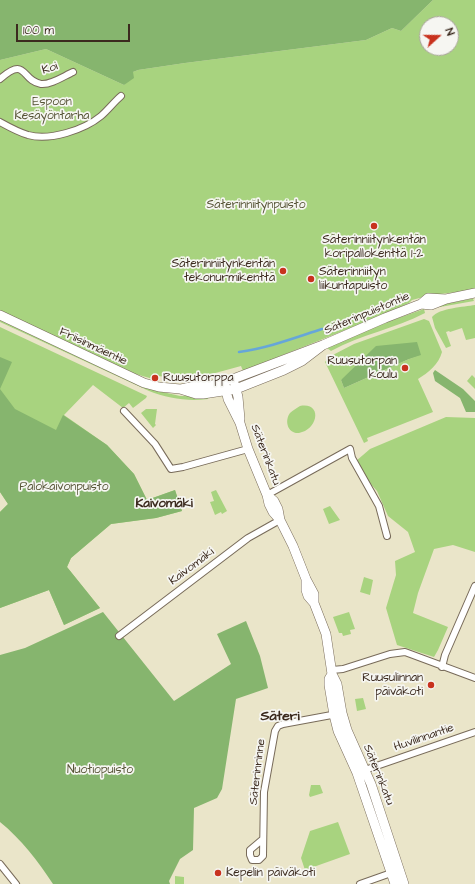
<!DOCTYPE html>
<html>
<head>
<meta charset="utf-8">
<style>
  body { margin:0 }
  #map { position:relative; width:475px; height:884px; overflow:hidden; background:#eae5c9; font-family:"Architects Daughter",sans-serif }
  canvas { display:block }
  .north { position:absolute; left:419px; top:16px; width:40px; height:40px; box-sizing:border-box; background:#f6f6f2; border:1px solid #aba49d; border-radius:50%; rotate:69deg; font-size:11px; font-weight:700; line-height:16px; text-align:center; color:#3b2a1e }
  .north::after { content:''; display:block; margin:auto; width:14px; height:18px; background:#c8321e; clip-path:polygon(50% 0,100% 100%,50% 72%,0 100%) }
  .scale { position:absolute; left:16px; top:24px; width:114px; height:18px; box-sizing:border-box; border:2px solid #3b2a1e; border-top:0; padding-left:5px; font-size:12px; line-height:14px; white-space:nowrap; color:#3b2a1e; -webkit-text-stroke:3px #f6f6f2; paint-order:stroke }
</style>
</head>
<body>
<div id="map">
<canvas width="475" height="884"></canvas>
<div class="north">N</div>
<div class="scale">100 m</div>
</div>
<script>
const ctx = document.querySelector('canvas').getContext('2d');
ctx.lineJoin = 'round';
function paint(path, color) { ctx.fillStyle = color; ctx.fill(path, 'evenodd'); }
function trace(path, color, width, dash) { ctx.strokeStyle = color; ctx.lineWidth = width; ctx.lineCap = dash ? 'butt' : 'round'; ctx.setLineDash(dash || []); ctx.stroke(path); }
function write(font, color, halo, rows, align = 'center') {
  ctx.font = font + ' "Architects Daughter",sans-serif'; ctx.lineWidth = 3.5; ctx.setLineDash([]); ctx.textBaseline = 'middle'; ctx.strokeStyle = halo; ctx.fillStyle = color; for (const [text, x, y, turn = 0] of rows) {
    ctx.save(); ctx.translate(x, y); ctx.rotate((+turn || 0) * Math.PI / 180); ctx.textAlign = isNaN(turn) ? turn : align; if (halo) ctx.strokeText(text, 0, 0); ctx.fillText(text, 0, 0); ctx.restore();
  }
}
paint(new Path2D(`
  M433 0H475V290L431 295 412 300 409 303 388 313 243 371 241 366 208 375 192 374 178 377 153 376V379L132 373 0 311V60L46 49 124 85 133 72 138 70 185 63 366 40 392 28 401 31ZM427 24H451V48H427Z
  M475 298 473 299 474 301 440 307V305Z
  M475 305V338L466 340 462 328 450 332 449 331 446 332 451 346 446 348 435 328 432 317C439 308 464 307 475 305Z
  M424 309 425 313C395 329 361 334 331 351L327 348 390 321Z
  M424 319 429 321 442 352C439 364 428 373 418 379L433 412 367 438 368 441 364 443 325 362 329 357 354 344ZM421 355 409 359 344 388 341 380Z
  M0 320 150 389 180 396H207L208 399C188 402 167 398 149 391L0 322Z
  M0 327 147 396 146 398 133 408 129 403 123 408 93 385 64 415 107 445 134 474 147 500 175 490 182 511 156 518 111 524 71 558 67 567 100 608 64 625 49 590 0 608V512L8 504 0 492Z
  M472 375 475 378V389L467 381Z
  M300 406C323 402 318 430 299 433 288 434 284 421 290 413 293 410 297 408 300 406Z
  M146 409H157L155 424 156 425 153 428 141 413Z
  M446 417 475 418V552L453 545 434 549 418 593 413 613 448 627 438 650 434 657 397 645 386 608 396 575 395 561 415 552 408 532 388 516 377 491 368 481 356 461 370 449Z
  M216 490 227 511 222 514 221 512 215 515 210 502 214 501 211 492Z
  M330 506 340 520 329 524 323 509Z
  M364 577 373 580 370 595 360 592Z
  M349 612 355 629 350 630 351 634 343 636 342 633H339L333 617Z
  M363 698 366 709 357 711 355 699Z
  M311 785H320L323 793 310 797 309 795Z
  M338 822 350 854 305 870 301 858 310 831Z
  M175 876 184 877V884H175Z`), '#a8d37f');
paint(new Path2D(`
  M0 0H433L401 31 392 28 366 40 185 63 138 70 133 72 134 78 124 85 46 49 0 60Z
  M417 342 421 355 409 359 344 388 341 380 376 346Z
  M0 357 12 362 0 389 15 409 56 430 63 415 107 445 134 474 147 500 175 490 182 511 156 518 111 524 71 558 67 567 100 608 64 625 49 590 0 608V512L8 504 0 492Z
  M435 370 463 389 475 401V412H466L460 398 435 381 433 373Z
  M103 612 174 701 231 664 217 634 246 621 260 656 268 688 236 699 222 789 217 798 194 808 193 850 180 859 169 881 170 884H53C38 861 21 839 0 822V655L25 648Z`), '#86b56e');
trace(new Path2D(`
  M239 352C268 348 294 338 322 329`), '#66a6d9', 2.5);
const minor = new Path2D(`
  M0 79C27 55 21 81 41 84 51 85 64 76 73 72
  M0 122C9 127 18 132 28 135 50 141 84 130 101 116 108 110 114 102 121 96
  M124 411 155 444 171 469 183 467 248 449
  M267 495 350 449 352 458 379 506 387 536
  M119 636 248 538 280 520
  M442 667 445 655 475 586
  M332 670 343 669 390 654 405 652 475 678
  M362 771 475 732
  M263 839 250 850V855L252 860H259L263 856 264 792 275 731 278 726 283 724 337 714
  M0 864 16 884
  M360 884 394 872`);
const secondary = new Path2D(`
  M421 304 431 305 446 299 475 293
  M0 315 144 383 159 387 180 389 196 394H203L236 389 284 370 302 361 323 345
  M225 385 228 399 240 423 248 449 267 495 269 504 273 512 280 520
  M235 385 238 397 240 419
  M181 389 195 386 212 385 233 379 323 345 385 318 421 304 428 298 446 299
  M267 495 274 501 278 509 280 520 293 546 306 579 314 594V603
  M306 579V590L308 596 314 603 326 634 332 674 337 684 342 713 347 730 371 784 404 884
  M332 674 329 679V685L334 715 338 731 357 773 395 884`);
trace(minor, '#786b5a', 8);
trace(secondary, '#786b5a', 10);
trace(minor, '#fff', 6);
trace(secondary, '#fff', 9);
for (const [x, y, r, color] of [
  [374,226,4,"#c8321e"],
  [283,271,4,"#c8321e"],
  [311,279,4,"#c8321e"],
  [405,368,4,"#c8321e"],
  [155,378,4,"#c8321e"],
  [431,685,4,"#c8321e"],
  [218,873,4,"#c8321e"]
]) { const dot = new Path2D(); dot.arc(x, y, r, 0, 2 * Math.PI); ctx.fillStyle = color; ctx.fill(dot); trace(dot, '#f6f6f2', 1.5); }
write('12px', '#3b2a1e', '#f6f6f2', [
  ["Koi",50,69,-18],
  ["Säterinpuistontie",367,314,-23],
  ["Friisinmäentie",93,347,25],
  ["Säterinkatu",265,455,69],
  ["Kaivomäki",192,567,-37],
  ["Huvilinnantie",424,738,-19],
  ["Säterinrinne",258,772,-83],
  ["Säterinkatu",378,775,68]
]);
write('12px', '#565436', '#f6f6f2', [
  ["Espoon",52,102],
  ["Kesäyöntarha",52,116],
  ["Säterinniitynpuisto",256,205],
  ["Palokaivonpuisto",64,487],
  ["Nuotiopuisto",100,770]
]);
write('12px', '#3b2a1e', '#f6f6f2', [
  ["Säterinniitynkentän",374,240,"center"],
  ["koripallokenttä 1-2",374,254,"center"],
  ["Säterinniitynkentän",275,264],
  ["tekonurmikenttä",275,278],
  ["Säterinniityn",319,272,"left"],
  ["liikuntapuisto",319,286,"left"],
  ["Ruusutorpan",397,361],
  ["koulu",397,375],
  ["Ruusutorppa",163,378,"left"],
  ["Ruusulinnan",423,678],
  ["päiväkoti",423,692],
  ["Kepelin päiväkoti",226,873,"left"]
], 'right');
write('bold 13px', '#3b2a1e', '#f6f6f2', [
  ["Kaivomäki",164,504]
]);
write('bold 14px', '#3b2a1e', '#f6f6f2', [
  ["Säteri",280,717]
]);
</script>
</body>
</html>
